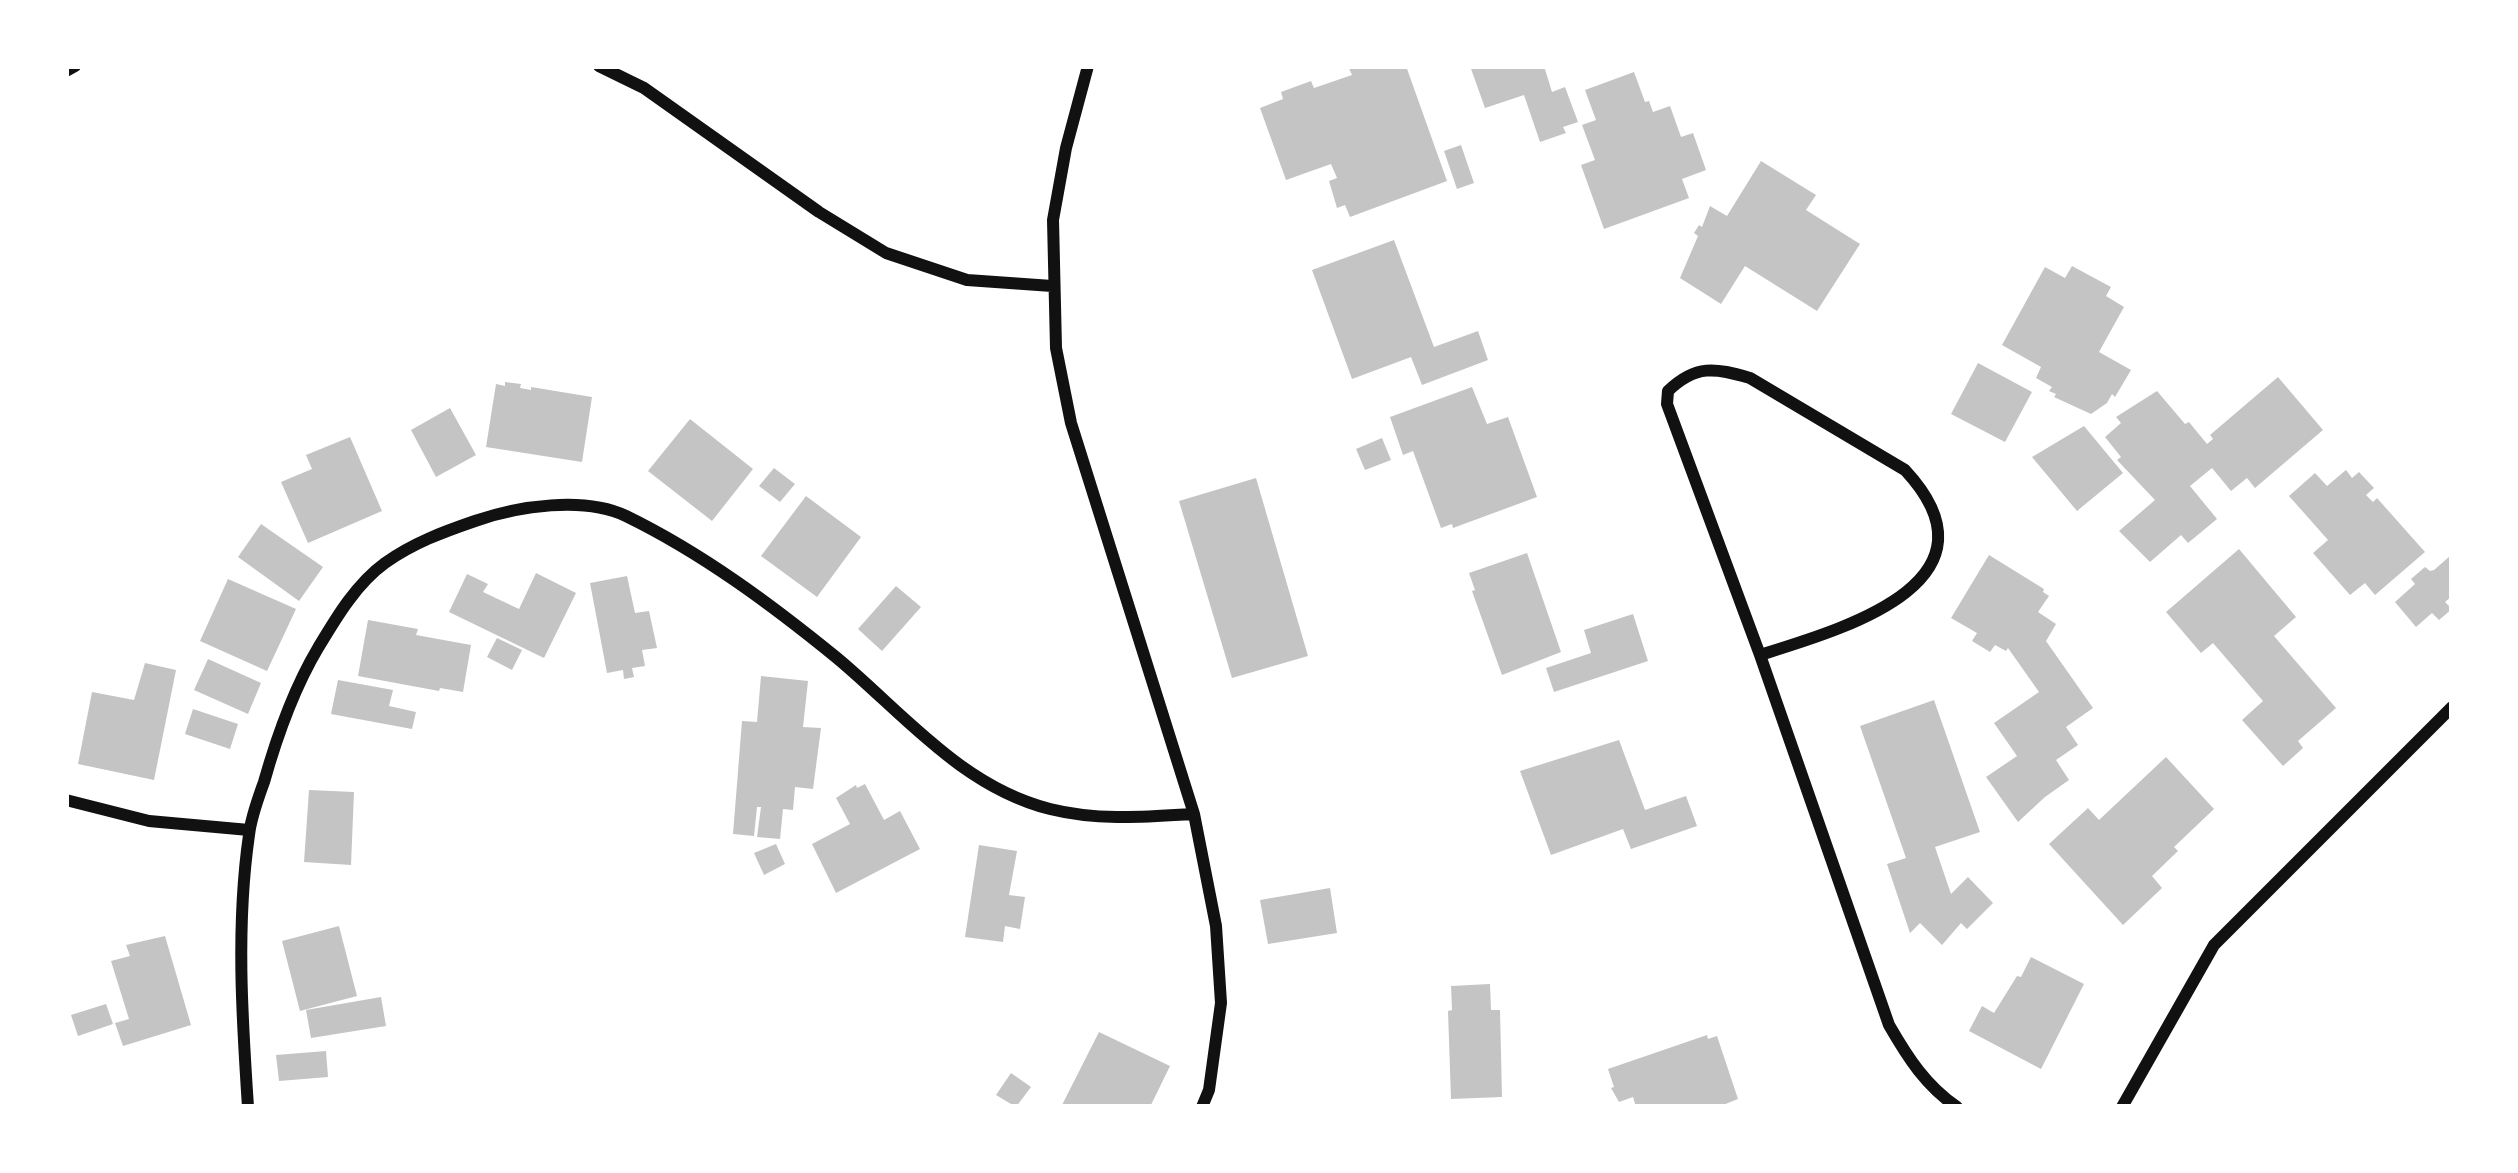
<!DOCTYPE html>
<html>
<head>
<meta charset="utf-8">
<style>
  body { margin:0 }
  #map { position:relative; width:2518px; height:1173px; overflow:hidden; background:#fff; font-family:"Fira Sans",sans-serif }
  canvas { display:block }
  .frame { position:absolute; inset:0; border:69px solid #fff; pointer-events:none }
</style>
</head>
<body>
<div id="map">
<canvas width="2518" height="1173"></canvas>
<div class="frame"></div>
</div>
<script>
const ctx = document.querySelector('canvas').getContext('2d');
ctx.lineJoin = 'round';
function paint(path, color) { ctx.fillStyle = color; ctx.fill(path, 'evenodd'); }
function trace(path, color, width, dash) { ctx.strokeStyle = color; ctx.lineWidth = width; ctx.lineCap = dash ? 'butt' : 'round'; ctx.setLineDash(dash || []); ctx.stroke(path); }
paint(new Path2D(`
  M1348 66H1406L1447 181 1350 217 1345 205 1337 208 1329 181 1337 178 1331 164 1286 180 1260 108 1283 99 1281 92 1311 81 1314 88 1352 75Z
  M1470 66H1544L1552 92 1565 87 1578 122 1563 127 1566 133 1540 142 1524 95 1485 108Z
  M1634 72 1645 102 1649 101 1653 112 1670 106 1681 137 1693 133 1706 170 1682 179 1689 198 1604 229 1581 165 1595 160 1582 125 1596 120 1585 90Z
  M1461 145 1474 183 1457 189 1444 151Z
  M1761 161 1816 195 1806 210 1860 244 1817 311 1745 266 1721 304 1680 278 1698 236 1694 233 1699 225 1702 227 1710 206 1727 216Z
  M1394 240 1434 347 1478 331 1488 360 1422 385 1411 357 1352 379 1312 270Z
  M2072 266 2111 287 2106 296 2124 307 2099 352 2131 370 2115 397 2112 394 2107 403 2091 414 2054 397 2056 394 2049 391 2052 387 2036 378 2041 367 2002 345 2045 267 2065 278Z
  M1978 363 2032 392 2005 442 1951 414Z
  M2278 377 2323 430 2255 488 2247 478 2231 491 2212 468 2190 486 2217 519 2188 543 2181 535 2150 562 2119 531 2155 500 2117 460 2121 457 2105 437 2121 423 2116 417 2157 391 2185 424 2189 422 2207 444 2213 439 2210 435Z
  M505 382 521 384 520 388 531 390V387L592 397 582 462 486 447 496 384 505 386Z
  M1472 387 1487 424 1508 417 1537 497 1453 528 1452 524 1441 528 1413 451 1403 455 1390 417Z
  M450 408 476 455 436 477 411 430Z
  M690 419 753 469 712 521 648 471Z
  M2084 426 2123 473 2077 511 2032 457Z
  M350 437 382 511 308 543 281 482 312 469 306 455Z
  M1382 438 1391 460 1365 470 1356 449Z
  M774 468 795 484 780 502 759 486Z
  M2346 470 2352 478 2359 472 2374 488 2366 495 2373 502 2377 498 2425 552 2375 595 2365 583 2350 595 2313 553 2328 540 2289 496 2315 473 2327 486Z
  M1256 478 1308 656 1232 678 1179 501Z
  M806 496 861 537 817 597 761 556Z
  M261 524 323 567 299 601 238 557Z
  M2239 549 2296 617 2274 636 2336 708 2298 741 2303 748 2283 766 2242 720 2263 701 2213 643 2201 653 2166 612Z
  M1527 553 1561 652 1502 675 1472 591 1475 590 1469 573Z
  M1989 555 2044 589 2043 592 2049 596 2038 612 2056 624 2046 641 2093 708 2066 727 2078 745 2056 760 2069 780 2045 797 2018 822 1986 777 2017 756 1994 723 2039 692 2008 648 2006 651 1995 645 1990 652 1972 641 1977 633 1951 618Z
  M2450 556 2452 596 2445 602 2452 609 2439 620 2432 613 2416 627 2395 602 2415 584 2411 579 2425 567 2430 571 2434 570Z
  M536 573 576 593 544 658 449 612 467 574 488 584 483 592 519 609Z
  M627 576 635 613 649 611 657 648 642 650 645 666 632 668 634 677 624 679 623 670 607 673 590 583Z
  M228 579 296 609 267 671 200 641Z
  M896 586 921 607 882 651 858 629Z
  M1633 614 1648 661 1554 692 1546 668 1591 653 1584 630Z
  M368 620 418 629 416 635 471 645 463 692 440 688 439 691 358 676Z
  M497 638 522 650 512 670 487 657Z
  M208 659 261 683 248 714 194 690Z
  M145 663 176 670 154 780 78 764 92 692 134 700Z
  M761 676 808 681 803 727 821 728 813 789 795 787 793 810 783 809 780 839 757 837 761 807H757L754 836 733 834 742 721 757 722Z
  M338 680 393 690 389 706 416 712 412 729 331 714Z
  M1934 700 1980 832 1935 847 1951 894 1968 877 1993 903 1967 929 1961 923 1942 945 1920 923 1910 933 1887 864 1906 858 1860 726Z
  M193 709 238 724 230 749 185 734Z
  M1619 740 1645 810 1686 796 1697 826 1631 849 1623 829 1551 855 1520 771Z
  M2166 757 2214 809 2174 847 2178 851 2152 876 2162 888 2123 925 2049 844 2088 808 2099 820Z
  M865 784 884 820 900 811 920 849 836 893 812 844 850 824 836 798 856 785 857 788Z
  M309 790 354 792 351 865 304 862Z
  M776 844 785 864 764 875 754 853Z
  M979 845 1017 851 1009 895 1025 897 1020 929 1005 926 1003 942 965 937Z
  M1330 888 1337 933 1268 944 1260 900Z
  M339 926 357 996 300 1011 282 941Z
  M165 936 191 1025 123 1046 115 1023 129 1019 111 961 130 956 126 945Z
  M2031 957 2084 984 2041 1069 1969 1031 1982 1006 1994 1013 2017 976 2021 977Z
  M1490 984 1491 1010H1500L1502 1097 1451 1099 1448 1011 1452 1010 1451 986Z
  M381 997 386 1026 311 1038 306 1010Z
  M106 1004 113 1024 78 1036 71 1015Z
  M1099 1032 1170 1066 1150 1107H1066L1062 1105Z
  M1707 1035 1708 1039 1717 1036 1738 1099 1723 1105 1724 1107H1636L1633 1097 1619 1102 1611 1088 1614 1087 1608 1069Z
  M326 1051 328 1077 279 1081 276 1055Z
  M1011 1073 1031 1087 1016 1107 996 1095Z`), '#c4c4c4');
trace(new Path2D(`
  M599 66 644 88 819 212 886 253 967 280 1052 286
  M1088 66 1066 148 1053 220 1056 348 1071 423 1194 814 1216 926 1221 1003 1209 1090 1202 1107
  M66 71 75 66
  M1760 655C1843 629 2009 582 1905 470L1750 378C1715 368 1696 364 1668 391L1667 404 1760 655 1889 1025C1908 1058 1926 1086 1957 1107
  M66 800 149 821 249 830
  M248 1107C242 1017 236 925 249 835 251 817 258 799 264 782 277 736 293 690 318 648 336 618 356 584 385 563 413 543 443 532 475 521 518 506 584 496 626 516 702 553 772 605 837 658 903 713 962 787 1050 809 1098 821 1145 817 1194 814
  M2122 1107 2214 945 2452 707`), '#111', 12);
</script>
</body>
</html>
